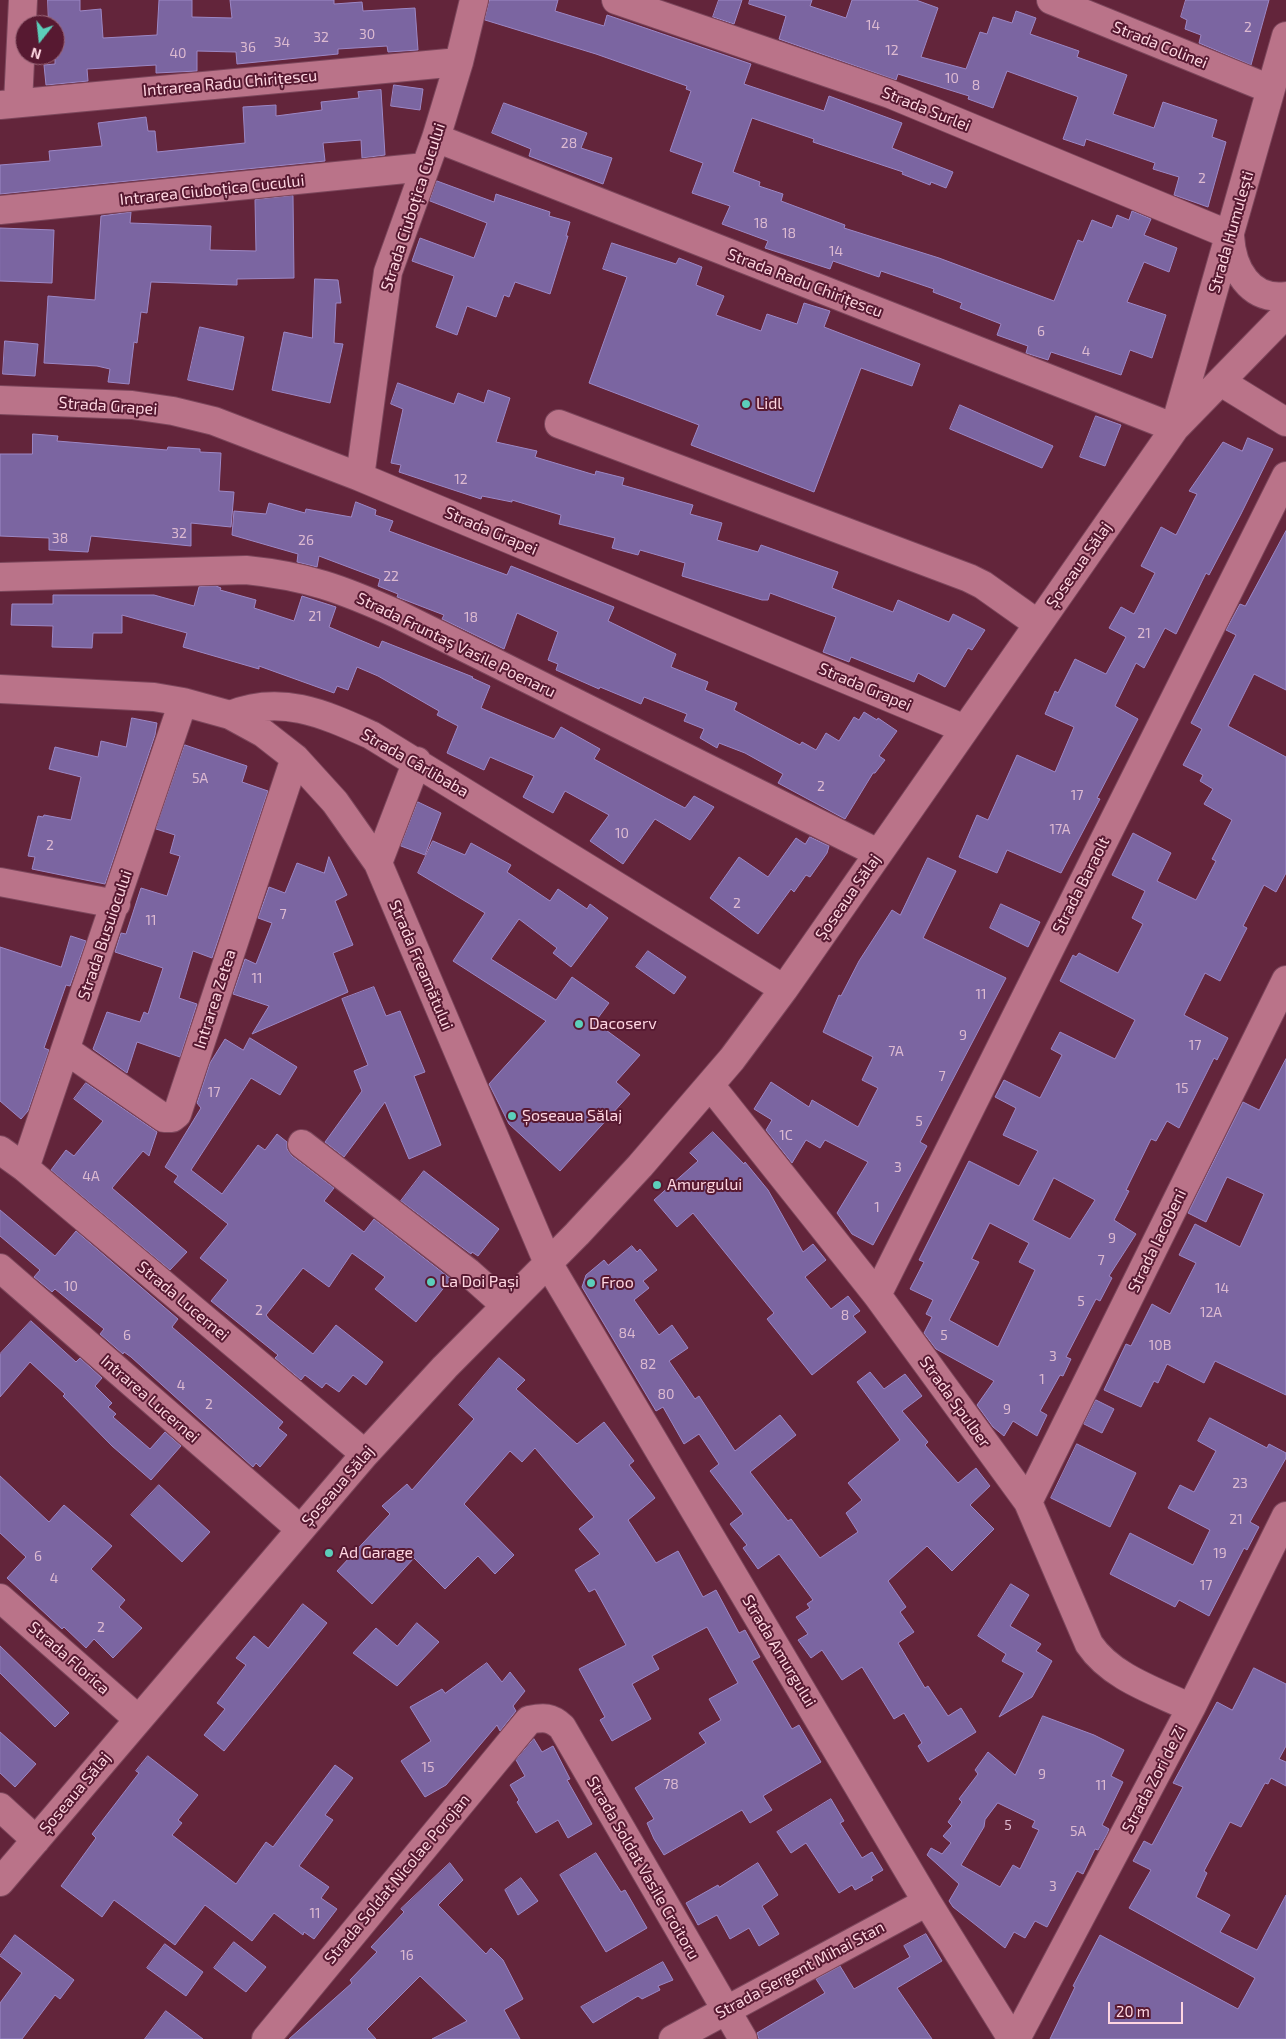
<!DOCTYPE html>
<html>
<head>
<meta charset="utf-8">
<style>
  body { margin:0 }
  #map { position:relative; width:1286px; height:2039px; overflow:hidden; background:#63253b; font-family:"Exo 2",sans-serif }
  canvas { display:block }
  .north { position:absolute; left:15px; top:15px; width:50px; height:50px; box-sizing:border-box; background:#571931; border:1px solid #9a6577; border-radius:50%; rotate:196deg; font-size:14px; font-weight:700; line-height:20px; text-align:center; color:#fed6e1 }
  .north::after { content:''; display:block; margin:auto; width:18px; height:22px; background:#5cceba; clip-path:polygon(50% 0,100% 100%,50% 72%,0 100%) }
  .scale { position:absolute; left:1108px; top:2002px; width:75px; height:22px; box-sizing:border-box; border:2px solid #fed6e1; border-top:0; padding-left:6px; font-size:15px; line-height:18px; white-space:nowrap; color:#fed6e1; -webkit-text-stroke:4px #571931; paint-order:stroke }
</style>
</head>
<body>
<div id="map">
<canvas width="1286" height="2039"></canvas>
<div class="north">N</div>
<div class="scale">20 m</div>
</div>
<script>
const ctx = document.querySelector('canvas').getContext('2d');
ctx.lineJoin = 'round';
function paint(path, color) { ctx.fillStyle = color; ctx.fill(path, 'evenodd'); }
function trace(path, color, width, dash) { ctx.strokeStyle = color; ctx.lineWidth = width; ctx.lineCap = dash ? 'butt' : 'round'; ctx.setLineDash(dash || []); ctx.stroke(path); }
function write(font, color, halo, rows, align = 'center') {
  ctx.font = font + ' "Exo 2",sans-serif'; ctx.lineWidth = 4; ctx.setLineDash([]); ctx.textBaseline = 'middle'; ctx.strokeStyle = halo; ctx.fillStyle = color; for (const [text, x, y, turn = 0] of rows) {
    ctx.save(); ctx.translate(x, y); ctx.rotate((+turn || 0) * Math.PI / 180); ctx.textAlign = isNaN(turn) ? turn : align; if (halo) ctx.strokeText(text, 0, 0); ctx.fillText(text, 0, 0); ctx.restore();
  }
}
const building = new Path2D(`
  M48 0H80V11L101 9 103 38 157 35 159 0H192V17L232 18 230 0H334V4L362 2 363 11 415 8 418 50 388 52 387 46 338 49V54L237 64 236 52 197 51V71L156 73V65L87 69 88 81 46 85 44 65 55 64V25H49Z
  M490 0H558L555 11 604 26 607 15 751 64 744 84 824 111 829 96 902 123 892 148 953 172 946 188 931 182 930 185 902 174 903 172 813 142 814 139 752 118 733 172 760 182 759 186 783 194 781 201 845 225 844 228 939 258 1054 301 1078 240 1083 242 1092 220 1112 228 1117 215 1129 220 1132 211 1151 219 1144 235 1177 248 1169 272 1144 262 1127 302 1166 315 1152 358 1130 350 1121 375 1051 352 1048 360 1026 353 1028 346 997 335 1001 324 960 308 962 303 933 292 934 289 881 271 879 277 833 261 830 269 765 248 768 241 722 224 730 206 692 193 703 163 670 151 691 91 686 89 687 86 596 54 485 20Z
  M719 0H742L734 24 713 17Z
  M750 0H812L810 6 846 18 852 0H916L938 8 921 57 966 69 980 32 987 34 993 17 1012 23 1016 11 1036 18 1030 34 1079 51 1077 57 1127 75 1113 114 1154 128 1163 102 1217 120 1212 137 1226 142 1208 207 1174 195 1179 177 1153 169 1155 163 1086 139 1084 146 1063 139 1078 97 1076 96 1007 71 993 108 968 99 969 96 898 74 896 80 779 39 786 16 749 4Z
  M1186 0H1269L1251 65 1199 43 1201 35 1185 29 1187 20 1181 17Z
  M394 85 423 89 420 110 391 106Z
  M381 90 385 155 362 158 361 140 323 143 325 161 0 194V165L50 161 49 151 102 146 98 123 146 117 148 131H155L157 152 245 143 243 107 276 105V116L322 110 321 102 359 98 358 92Z
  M504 103 587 133 581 148 612 158 603 184 529 156 531 149 492 133Z
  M437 181 494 202 496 194 550 212 549 216 570 222 566 236H568L550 294 515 282 509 297 504 295 496 317 467 306 457 335 436 327 454 276 412 261 420 238 474 258 487 223 430 201Z
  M293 196 294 278 237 279V285L151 282 147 313 141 312 137 343 134 342 129 384 108 382 110 369 97 366 44 363 48 296 95 300 101 216 131 212 130 223 211 226 210 250 256 251 255 200Z
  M0 228 54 230 52 283 0 281Z
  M612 243 676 264 679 258 702 267 696 285 724 296 716 315 761 331 767 314 797 324 804 303 830 311 824 327 920 364 912 386 861 368 814 492 691 445 699 425 589 383 627 277 603 269Z
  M315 279 338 280 341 303H336L334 343 343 344 330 403 272 390 284 332 312 338Z
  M200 327 244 337 233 390 188 380Z
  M5 341 38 344 35 376 3 374Z
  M398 383 454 404 458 393 484 403 488 390 510 398 496 442 537 451 535 457 595 475 596 471 624 478 622 485 693 505 690 514 722 523 717 540 758 552 761 545 838 572 832 588 893 612 898 600 949 622 953 614 985 630 972 650 968 648 945 687 918 673 914 682 851 657 849 662 823 652 836 617 770 593 768 600H762L682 576 685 563 640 550 638 555 612 548 615 538 559 524 561 515 512 500V502L482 496 481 499 399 472 401 465 391 463 403 409 391 404Z
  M960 405 1053 446 1042 468 950 429Z
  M1096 416 1121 425 1105 466 1080 457Z
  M33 434 58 436 57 441 167 450 168 447 200 449V452L221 453 219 491 234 492 231 527 191 523V546L91 536 88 552 49 550V538L0 536V454H32Z
  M1248 438 1273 449 1241 514 1209 575 1206 573 1176 634 1165 628 1144 668 1136 663 1115 706 1138 719 1097 798 1100 799 1061 873 1007 850 997 873 959 857 977 815 988 820 1017 755 1055 772 1074 727 1045 714 1055 691 1058 693 1075 659 1106 674 1126 637 1109 628 1121 607 1134 614 1155 573 1141 566 1161 527 1176 535 1197 494 1189 491 1223 442 1242 451Z
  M356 502 376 510 375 515 393 521 389 531 507 575 511 566 614 607 608 621 676 654 671 667 708 682 705 690 737 703 734 710 800 745 802 742 816 750 826 733 839 741 854 717 859 720 864 712 877 720 878 718 897 731 879 756 885 760 875 773H873L845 819 778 783 783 774 745 753 719 743 717 748 700 738 704 729 684 721 687 714 644 697 641 704 600 687 599 689 556 670 558 664 548 660 558 632 517 613 504 649 442 619 444 615 397 597 398 594 378 586 380 579 319 556 317 567 297 562 298 554 232 535 234 511 266 514 269 503 305 513 306 509 351 517Z
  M1286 531V690L1254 674 1228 726 1286 757V873L1276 892 1264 885 1243 926 1247 928 1220 981 1205 973 1184 1015 1228 1038 1217 1060 1214 1058 1179 1128 1167 1121 1156 1141 1151 1139 1126 1190 1129 1191 1114 1220 1136 1234 1109 1276 1112 1278 1100 1301 1096 1299 1066 1357 1071 1359 1063 1376 1060 1375 1040 1411 1047 1415 1037 1436 1013 1421 1004 1436 993 1427 977 1405 994 1381 936 1349 924 1333 932 1317 926 1314 933 1300 910 1289 924 1262 919 1260 969 1161 1019 1186 1038 1151 1003 1135 1016 1108 995 1097 1004 1080 1040 1098 1062 1055 1051 1049 1060 1032 1115 1059 1135 1020 1060 981 1073 955 1076 957 1079 953 1118 973 1143 924 1132 918 1145 891 1112 875 1133 833 1171 853 1157 881 1196 900 1216 861 1212 859 1232 820 1204 804 1213 789 1200 781 1203 775 1183 765 1202 729 1191 723 1236 635 1226 630 1240 604 1245 606ZM1054 1178 1095 1200 1070 1239 1033 1220ZM990 1223 1029 1243 1019 1262 1035 1270 998 1347 949 1320 979 1262 972 1259Z
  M216 586 221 588 220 590 256 600 254 608 294 621 302 596 336 607 329 627 379 648 382 641 473 677 472 678 490 686 481 708 554 739 561 727 600 749 594 759 666 798 685 808 694 796 714 807 690 840 655 819 623 864 590 841 609 815 565 791 553 813 523 797 534 776 490 757 484 770 447 753 458 726 437 715 439 711 378 676 357 667 348 690 337 686 334 693 259 666V669L183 647 187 633 122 615V633H93L92 648 52 647 53 626 11 625 12 604H53V595H154L194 606 199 587Z
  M132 718 157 723 155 735 105 884 32 869 35 857 28 856 38 816 43 817 44 815 71 820 81 777 49 769 55 747 98 757 101 741 126 747Z
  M185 745 247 766 242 782 268 791 212 958 193 951 179 998 197 1004 180 1057 137 1042 127 1073 93 1049 107 1012 140 1022 144 1012 148 1014 163 968 115 952 121 933 126 934 141 888 167 896 180 856 170 853 175 835 156 829Z
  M418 802 441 813 425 855 401 846Z
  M810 837 829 846 827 853 810 877 806 875 794 892 791 889 758 934 710 898 739 857 768 877 796 838 805 844Z
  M433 841 465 855 471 843 511 865 507 872 550 901 558 889 587 909 590 904 608 918 571 967 553 953 557 948 519 919 491 959 556 1000 572 977 609 1003 595 1022 640 1055 616 1082 630 1094 560 1171 509 1124 489 1084 546 1021 453 961 485 913 418 873Z
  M329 857 347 895 335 901 353 945 333 953 348 992 252 1034 269 1006 233 994 245 959 256 964 272 923 258 918 269 887 285 893 297 863 324 873Z
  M928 858 956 871 923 938 1006 978 920 1142 927 1146 873 1245 852 1234 837 1213 868 1162 825 1140 820 1148 806 1140 792 1163 766 1130 772 1120 754 1109 771 1082 809 1107 812 1100 858 1127 878 1088 862 1080 873 1057 823 1032 839 995 841 996 859 961 892 910 900 915Z
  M1001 904 1040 922 1028 947 990 928Z
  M71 936 86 941 70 986 66 985 44 1048 49 1050 28 1111 21 1119 0 1101V947L61 967Z
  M648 951 686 977 674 994 636 967Z
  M374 987 386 1016 400 1011 425 1072 414 1076 441 1145 409 1159 385 1102 344 1157 325 1142 362 1091 354 1071 368 1065 342 999Z
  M250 1038 297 1067 280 1095 251 1078 191 1170 222 1194 258 1145 265 1150 277 1134 287 1142V1149L292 1156 334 1188 324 1201 364 1232 374 1219 451 1279 416 1322 375 1289 385 1277 352 1253 329 1287 303 1268 266 1315 269 1319 313 1354 336 1325 383 1362 366 1385 353 1375 339 1392 326 1383 322 1388 305 1375 301 1380 275 1358 278 1355 211 1301 228 1280 200 1258 228 1224 174 1182 178 1176 165 1167 201 1108 197 1103 210 1063 225 1039 243 1050Z
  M1286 1059V1395L1215 1361 1204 1383 1167 1364 1158 1383 1154 1381 1141 1407 1104 1390 1126 1344 1131 1346 1152 1304 1170 1314 1196 1263 1179 1255 1195 1224 1240 1247 1264 1194 1227 1177 1206 1222 1188 1213 1243 1102 1259 1110Z
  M86 1083 157 1132 149 1156 143 1151 112 1188 187 1252 170 1270 51 1170 66 1150 74 1156 103 1121 74 1099Z
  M713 1132 744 1164 745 1162 768 1190 803 1252 813 1244 826 1260 805 1277 831 1309 848 1296 860 1311 853 1316 866 1332 812 1375 767 1319 774 1313 693 1213 677 1227 654 1200 698 1161 690 1153Z
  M424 1171 499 1229 478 1256 472 1252 471 1254 401 1201Z
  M0 1210 55 1256 76 1231 178 1319 172 1327 283 1422 278 1428 287 1435 260 1467 256 1463 253 1467 131 1357 124 1352 123 1354 100 1334 104 1329 55 1289 52 1292 34 1277 40 1270 0 1236Z
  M632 1246 637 1252 640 1249 657 1270 643 1281 649 1288 634 1300 659 1335 672 1325 688 1348 669 1361 695 1399 699 1396 735 1451 780 1415 796 1435 750 1472 788 1521 791 1519 820 1558 858 1532 846 1513 862 1500 848 1483 900 1440 857 1382 870 1372 884 1389 905 1374 922 1396 902 1411 928 1442 925 1445 958 1483 976 1468 990 1486 970 1505 994 1529 952 1571 927 1546 888 1581 906 1607 900 1612 914 1632 898 1643 925 1688 928 1686 948 1716 961 1708 976 1732 928 1762 918 1746 922 1743 904 1713 894 1719 862 1667 842 1680 822 1650 811 1658 798 1640 808 1634 796 1617 810 1608 807 1604 813 1600 779 1554 758 1569 743 1548 747 1545 730 1524 743 1514 710 1471 719 1464 699 1434 684 1444 663 1407 656 1411 582 1287 586 1275 604 1260 608 1265Z
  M31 1321 76 1362 80 1358 102 1378 95 1386 112 1403 108 1407 116 1414 113 1417 150 1449 165 1432 181 1446 151 1480 112 1446 63 1396 65 1394 30 1362 0 1397V1354Z
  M499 1358 525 1380 516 1389 577 1444 604 1422 634 1461 629 1465 655 1498 628 1520 656 1563 678 1551 703 1597 716 1590 739 1633 745 1630 760 1657 752 1661 792 1729 799 1725 821 1762 763 1796 772 1810 750 1823 742 1810 664 1855 654 1839 647 1823 654 1819 635 1788 706 1743 699 1733 721 1720 709 1699 738 1683 707 1627 652 1656 659 1669 632 1684 651 1719 612 1741 600 1720 605 1717 579 1669 626 1645 595 1589 589 1592 575 1570 600 1554 579 1529 594 1517 535 1448 522 1462 510 1451 464 1504 514 1555 495 1574 478 1556 445 1589 414 1558 372 1604 337 1571 390 1514 382 1506 407 1484 412 1490 474 1419 459 1405Z
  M1096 1400 1114 1409 1102 1433 1084 1424Z
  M1210 1418 1267 1448 1269 1444 1286 1453V1458L1250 1522 1259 1527 1247 1550 1244 1548 1209 1616 1179 1600 1175 1607 1110 1574 1130 1533 1193 1565 1210 1530 1168 1508 1180 1485 1194 1492 1216 1451 1198 1441Z
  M1077 1444 1136 1473 1110 1527 1051 1498Z
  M0 1476 49 1522 64 1505 112 1546 91 1569 125 1600 119 1607 142 1628 113 1658 94 1639 86 1648 64 1627 62 1629 7 1578 26 1557 0 1533Z
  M159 1485 210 1532 182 1562 131 1515Z
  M1011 1584 1029 1595 1010 1626 1041 1644 1036 1651 1052 1661 1032 1697 999 1717 1024 1673 1002 1661 1006 1654 978 1636Z
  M303 1604 327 1623 224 1751 204 1735 225 1709 217 1703 246 1665 236 1658 254 1636 268 1648Z
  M417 1623 439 1642 397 1686 353 1653 376 1628 397 1646Z
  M0 1646 69 1713 55 1727 0 1673Z
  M487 1663 502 1682 510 1672 525 1691 513 1706 516 1711 500 1731 497 1725 446 1785 425 1797 401 1761 431 1741 410 1707 442 1689 445 1693Z
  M1254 1668 1286 1684V1746L1279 1759 1286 1762V1786L1271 1778 1268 1784 1265 1783 1241 1827 1230 1822 1204 1871 1207 1873 1196 1897 1230 1915 1220 1932 1257 1950 1286 1895V2039H1050L1075 1987 1073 1986 1100 1935 1238 2009 1255 1978 1129 1908 1151 1870 1133 1861 1144 1841 1152 1845 1183 1787 1173 1783 1217 1702 1232 1710Z
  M1043 1716 1094 1735 1124 1750 1111 1776 1123 1782 1102 1825 1109 1829 1107 1834 1098 1850 1095 1849 1083 1874 1077 1871 1047 1927 1035 1921 1025 1938 1014 1932 1005 1948 953 1907 949 1901 959 1884 927 1855 931 1848 942 1854 951 1843 943 1836 952 1826 948 1822 962 1802 959 1799 978 1774 975 1770 988 1752 1015 1775ZM998 1803 1035 1821 1032 1827 1039 1830 1020 1869 1013 1865 1000 1887 961 1865 984 1827 985 1820Z
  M0 1732 36 1764 15 1787 0 1773Z
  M534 1739 542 1752 553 1746 570 1779 567 1780 592 1824 568 1838 558 1820 536 1833 517 1802 519 1800 510 1785 525 1776 516 1760Z
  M148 1756 198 1795 178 1820 182 1823 172 1835 236 1884 266 1842 273 1847 335 1765 353 1778 325 1815 333 1820 299 1866 329 1887 321 1898 337 1909 314 1939 304 1932 303 1935 274 1913 252 1941 205 1905 175 1945 114 1900 102 1917 61 1886 96 1838 92 1834 139 1773 136 1771Z
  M831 1799 844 1821 840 1823 862 1858 872 1852 883 1870 871 1877 873 1880 855 1890 852 1885 839 1893 806 1843 791 1853 777 1832Z
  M596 1853 621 1892 625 1890 647 1928 606 1952 560 1875Z
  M450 1863 463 1880 438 1905 486 1954 491 1948 503 1960 523 1999 504 2010 520 2039H432L467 2021 420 1976 367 2029 376 2039H289L352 1983 350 1980 377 1952 371 1947 404 1912 401 1909Z
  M758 1863 778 1895 762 1906 779 1934 759 1946 749 1928 730 1939 717 1915 698 1925 686 1903 718 1885 719 1887Z
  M521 1878 538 1901 518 1915 505 1890Z
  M926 1934 942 1961 897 1988 932 2039H759L757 2033 825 1993 816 1979 840 1966 854 1989 910 1957 904 1946Z
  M15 1935 74 1980 60 1999 55 1995 22 2039H0V2003L22 1973 0 1956Z
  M234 1942 266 1967 246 1992 214 1968Z
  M165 1944 203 1972 186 1996 147 1968Z
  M663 1962 673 1980 658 1986 660 1990 642 1999 638 1996 593 2023 581 2007Z
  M166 2011 203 2039H145Z`);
paint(building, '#7b65a1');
trace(building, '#9c87c5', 1);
const minor = new Path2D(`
  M616 0 890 94 1230 235
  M1051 0 1270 89
  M18 103 23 0
  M0 105 459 62
  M436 138 1175 428
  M0 210 425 167
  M1230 236C1232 268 1249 301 1286 296
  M1221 382 1286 422
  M0 400 132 405 173 411 214 421 360 477 965 729
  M559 424 969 578 983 585 1038 624
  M1175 426 1286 36
  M360 477 388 272 436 138 459 62 474 0
  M0 577 246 570C306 576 342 589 397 614L878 853
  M0 689 154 697 183 702 230 715 263 733 295 758 335 802 378 863 548 1263 927 1902 1012 2039
  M230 715C281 694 324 714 371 735L784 989
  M378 863 417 761
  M0 882 116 904
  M66 1050 164 1118H172L177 1114 295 758
  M710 1085 877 1295 1028 1502 1089 1644C1112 1678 1156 1691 1191 1708
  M302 1144 468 1272 505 1305
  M0 1150 25 1168 365 1454
  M25 1168 183 702
  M0 1268 300 1529
  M877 1295 1286 476
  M1028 1502 1286 980
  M0 1598 138 1719
  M0 1807 36 1840
  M0 1882 365 1454 445 1367 577 1234 640 1166 732 1059 784 989 1175 428 1286 314
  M266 2039 529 1720C544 1717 551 1717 562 1727L743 2039
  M673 2039 927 1902
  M1016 2039 1191 1708 1286 1516`);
trace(minor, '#7c465b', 30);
trace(minor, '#ba7389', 28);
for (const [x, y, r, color] of [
  [746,404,5,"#5cceba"],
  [579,1024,5,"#5cceba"],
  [512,1116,5,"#5cceba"],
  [657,1185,5,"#5cceba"],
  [431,1282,5,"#5cceba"],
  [591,1283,5,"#5cceba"],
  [329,1553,5,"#5cceba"]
]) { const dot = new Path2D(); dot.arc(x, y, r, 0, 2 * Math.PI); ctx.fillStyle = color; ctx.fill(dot); trace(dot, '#571931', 2); }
write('14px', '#ddbad1', null, [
  ["14",873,25],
  ["2",1248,27],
  ["30",367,34],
  ["32",321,37],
  ["34",282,42],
  ["36",248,47],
  ["12",892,50],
  ["40",178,53],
  ["10",952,78],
  ["8",976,85],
  ["28",569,143],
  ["2",1202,178],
  ["18",761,223],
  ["18",789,233],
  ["14",836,251],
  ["6",1041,331],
  ["4",1086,351],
  ["12",461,479],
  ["32",179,533],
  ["38",60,538],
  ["26",306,540],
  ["22",391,576],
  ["21",315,616],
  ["18",471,617],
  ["21",1144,633],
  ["5A",200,778],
  ["2",821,786],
  ["17",1077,795],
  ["17A",1060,829],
  ["10",622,833],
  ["2",50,845],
  ["2",737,903],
  ["7",283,914],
  ["11",151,920],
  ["11",257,978],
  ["11",981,994],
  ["9",963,1035],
  ["17",1195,1045],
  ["7A",896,1051],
  ["7",942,1076],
  ["15",1182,1088],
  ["17",214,1092],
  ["5",919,1121],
  ["1C",786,1135],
  ["3",898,1167],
  ["4A",91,1176],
  ["1",877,1207],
  ["9",1112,1238],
  ["7",1101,1260],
  ["10",71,1286],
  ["14",1222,1288],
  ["5",1081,1301],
  ["2",259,1310],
  ["12A",1211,1312],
  ["8",845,1315],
  ["84",627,1333],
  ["6",127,1335],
  ["5",944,1335],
  ["10B",1160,1345],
  ["3",1053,1356],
  ["82",648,1364],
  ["1",1042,1379],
  ["4",181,1385],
  ["80",666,1394],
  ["2",209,1404],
  ["9",1007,1409],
  ["23",1240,1483],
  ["21",1236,1519],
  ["19",1220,1553],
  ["6",38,1556],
  ["4",54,1578],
  ["17",1206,1585],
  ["2",101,1627],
  ["15",428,1767],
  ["9",1042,1774],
  ["78",671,1784],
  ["11",1101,1785],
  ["5",1008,1825],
  ["5A",1078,1831],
  ["3",1053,1886],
  ["11",315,1913],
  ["16",407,1955]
]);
write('16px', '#fed6e1', '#571931', [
  ["Strada Colinei",1160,45,22],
  ["Intrarea Radu Chirițescu",230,83,-5],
  ["Strada Surlei",926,109,22],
  ["Intrarea Ciuboțica Cucului",212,190,-6],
  ["Strada Ciuboțica Cucului",413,207,-72],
  ["Strada Humulești",1231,232,-74],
  ["Strada Radu Chirițescu",805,283,21],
  ["Strada Grapei",108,406,4],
  ["Strada Grapei",491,531,23],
  ["Șoseaua Sălaj",1079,565,-55],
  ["Strada Fruntaș Vasile Poenaru",456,645,26],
  ["Strada Grapei",865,687,23],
  ["Strada Cârlibaba",415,763,30],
  ["Strada Baraolt",1081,885,-63],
  ["Șoseaua Sălaj",848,897,-55],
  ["Strada Busuiocului",105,935,-71],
  ["Strada Freamătului",421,965,67],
  ["Intrarea Zetea",215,999,-72],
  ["Strada Iacobeni",1157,1241,-64],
  ["Strada Lucernei",183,1301,40],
  ["Intrarea Lucernei",150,1399,41],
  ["Strada Spulber",955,1402,54],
  ["Șoseaua Sălaj",338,1486,-49],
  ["Strada Amurgului",779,1651,59],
  ["Strada Florica",69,1658,41],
  ["Strada Zori de Zi",1154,1779,-62],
  ["Șoseaua Sălaj",75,1793,-50],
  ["Strada Soldat Vasile Croitoru",643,1868,60],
  ["Strada Soldat Nicolae Porojan",397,1879,-50],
  ["Strada Sergent Mihai Stan",800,1970,-28]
]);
write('16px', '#fed6e1', '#571931', [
  ["Lidl",756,404],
  ["Dacoserv",589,1024],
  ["Șoseaua Sălaj",522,1116],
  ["Amurgului",667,1185],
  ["La Doi Pași",441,1282],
  ["Froo",601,1283],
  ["Ad Garage",339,1553]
], 'left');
</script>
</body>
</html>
